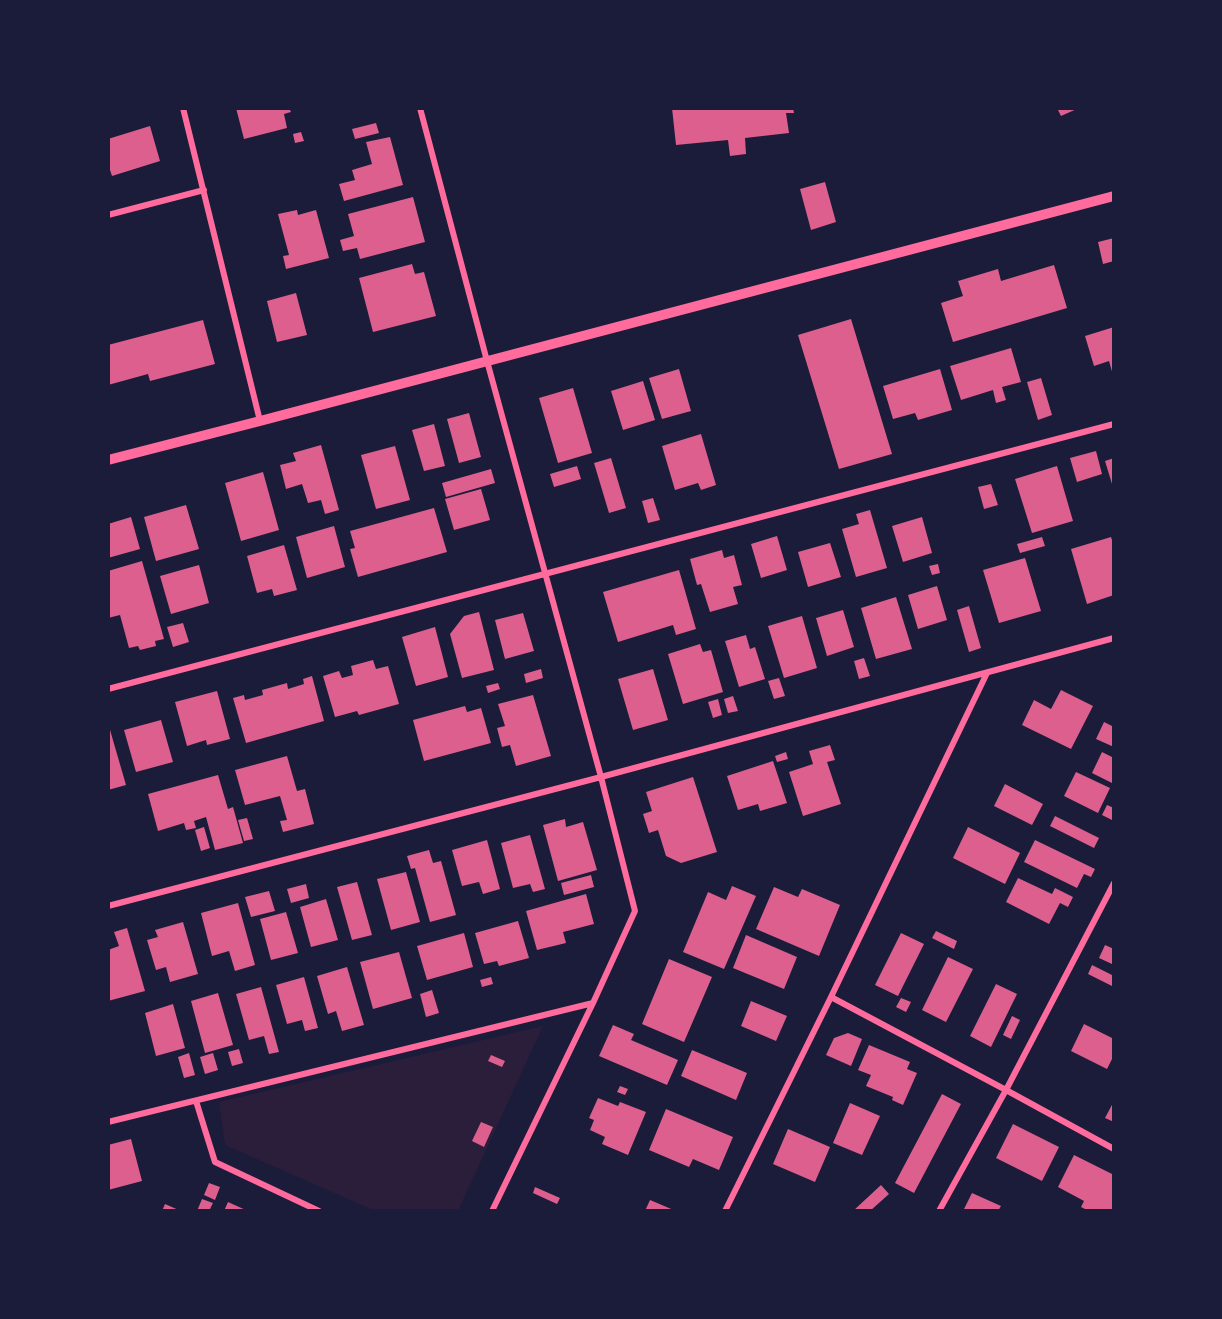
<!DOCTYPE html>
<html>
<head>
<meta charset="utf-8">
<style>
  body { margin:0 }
  #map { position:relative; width:1222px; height:1319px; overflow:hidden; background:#1b1b3a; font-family:"Playfair Display",serif }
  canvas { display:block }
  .frame { position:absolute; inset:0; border:110px solid #1b1b3a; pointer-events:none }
</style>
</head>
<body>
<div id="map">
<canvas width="1222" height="1319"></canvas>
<div class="frame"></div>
</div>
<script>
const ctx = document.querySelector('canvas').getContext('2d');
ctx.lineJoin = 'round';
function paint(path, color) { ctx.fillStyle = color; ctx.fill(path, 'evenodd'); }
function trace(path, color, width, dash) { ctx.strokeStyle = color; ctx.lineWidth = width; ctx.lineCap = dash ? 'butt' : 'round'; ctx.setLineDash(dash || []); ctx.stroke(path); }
paint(new Path2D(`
  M543 1026 458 1211H375L225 1145 219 1102Z`), '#2a1e3b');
paint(new Path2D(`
  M236 108H289L291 112 284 114 287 128 244 139Z
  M672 108H793L794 113H786L789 133 745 138 746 154 730 156 728 140 676 145Z
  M1057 108H1079L1061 116Z
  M376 123 379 133 355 139 352 129Z
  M150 126 160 161 112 176 108 164V139Z
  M301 132 304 141 295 143 293 134Z
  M390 137 403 185 344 201 339 184 355 180 352 170 372 164 366 142Z
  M825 182 836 222 811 230 800 189Z
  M413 197 425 242 360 259 357 248 343 251 340 240 354 236 348 214Z
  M297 210 298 215 316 210 329 258 286 269 283 256 289 255 278 214Z
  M1114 238V261L1103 264 1098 242Z
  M412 264 415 274 424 272 436 316 373 332 359 278Z
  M1054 265 1067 308 953 342 941 303 963 296 958 281 998 269 1001 281Z
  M296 293 307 335 277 342 267 301Z
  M851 319 892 454 839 469 798 335Z
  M203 320 215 364 150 381 148 374 108 385V345Z
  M1114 327V375H1113L1109 361 1094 366 1085 336Z
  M1011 348 1021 382 1002 387 1006 400 996 403 993 390 961 400 950 366Z
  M679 369 691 411 662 419 649 378Z
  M940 369 952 410 918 420 915 413 893 419 883 386Z
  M1041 378 1052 415 1038 420 1027 382Z
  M643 381 655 420 623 430 611 391Z
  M573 388 592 453 558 463 539 398Z
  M469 413 481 457 459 463 447 419Z
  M434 424 445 466 424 471 412 430Z
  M701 434 716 485 701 490 698 483 675 490 662 446Z
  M321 445 339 510 325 514 321 500 308 503 302 484 286 489 280 465 296 461 293 453Z
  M395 446 410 500 376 509 361 455Z
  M1096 451 1102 474 1077 482 1070 458Z
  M611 458 626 508 609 513 594 463Z
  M1114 458V483L1112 484 1105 461Z
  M577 466 581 479 554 487 550 474Z
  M1057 466 1073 521 1032 533 1015 479Z
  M491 469 495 483 446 497 442 483Z
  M263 472 279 530 241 541 225 483Z
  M991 484 998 505 984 509 978 487Z
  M481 489 490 520 454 530 445 499Z
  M653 498 660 520 648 523 642 501Z
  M186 505 199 549 156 561 144 517Z
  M434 508 447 552 358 577 350 549 355 548 350 531Z
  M870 510 887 568 856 577 842 529 859 524 856 514Z
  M131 517 140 549 108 558V524Z
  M922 517 932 553 903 562 892 526Z
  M334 526 345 567 307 578 296 537Z
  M777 536 787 570 761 578 751 544Z
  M1042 537 1045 546 1020 553 1017 544Z
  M1111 537 1114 546V595L1087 604 1071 549Z
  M830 543 841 577 808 587 798 552Z
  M284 545 297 590 274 596 272 589 257 593 247 556Z
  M722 550 724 558 734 555 742 585 733 587 738 604 710 612 701 584 697 585 690 559Z
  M1025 558 1041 611 999 623 983 570Z
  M142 561 164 639 155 641 156 646 140 650 138 646 129 648 120 615 108 618V571Z
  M938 564 940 573 932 575 929 566Z
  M199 565 209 603 171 614 160 576Z
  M679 570 696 629 676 635 673 625 618 642 603 592Z
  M937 586 947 620 918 629 908 595Z
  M896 597 912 649 876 659 861 608Z
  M969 606 981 648 969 652 957 610Z
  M843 610 854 647 827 656 816 618Z
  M479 612 494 670 462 678 450 634 464 616Z
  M523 613 534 651 505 659 495 620Z
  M802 616 817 668 784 678 768 626Z
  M183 623 189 642 173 647 167 627Z
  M435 627 448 677 416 686 402 637Z
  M746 635 750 649 755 647 765 679 739 687 725 641Z
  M700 644 703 652 711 650 723 692 683 704 668 654Z
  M864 658 870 676 859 679 854 661Z
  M373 660 376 669 388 666 399 704 359 715 357 711 335 717 323 676 339 671 342 678 353 675 351 666Z
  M541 669 543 678 526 683 524 674Z
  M653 669 668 720 633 730 618 679Z
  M312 676 324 721 246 743 233 698 244 695 245 700 263 695 262 690 287 683 288 689 304 684 303 679Z
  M779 678 785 696 774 699 768 681Z
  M498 683 500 689 488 693 486 686Z
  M1061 690 1093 706 1071 749 1022 725 1034 700 1051 709Z
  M217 691 230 739 207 745 206 740 187 746 175 702Z
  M533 695 551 756 516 766 510 745 502 747 497 728 505 726 498 704Z
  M733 696 738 711 728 713 724 699Z
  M718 699 722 715 713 718 708 702Z
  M465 706 467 712 481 708 491 743 424 761 413 720Z
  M161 720 173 762 136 772 124 730Z
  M1104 722 1114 727V747L1096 739Z
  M108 723 126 785 108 790Z
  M830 745 835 760 827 762 841 804 803 816 789 772 813 764 809 751Z
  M786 752 788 759 777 762 775 756Z
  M1102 752 1114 758V784L1092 773Z
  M287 756 297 791 305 789 314 824 283 832 280 821 287 820 280 796 245 805 235 770Z
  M773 761 787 803 760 811 758 804 738 810 727 776Z
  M1076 772 1110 788 1098 813 1064 796Z
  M218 775 228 809 233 807 243 843 215 850 206 817 194 821 196 828 186 830 184 823 158 831 148 794Z
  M693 777 717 852 681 863 666 856 658 830 649 833 643 814 652 811 646 792Z
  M1005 784 1043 804 1032 825 994 806Z
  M1107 805 1114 808V821L1102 815Z
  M1055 816 1099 838 1094 848 1050 826Z
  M247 818 253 839 244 841 238 820Z
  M565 819 566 827 583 822 597 870 558 881 543 825Z
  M204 827 210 848 201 851 195 830Z
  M968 827 1020 853 1005 884 953 858Z
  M530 835 545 889 533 892 530 884 513 888 501 843Z
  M487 840 500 889 483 894 479 882 462 886 452 850Z
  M1035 840 1095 869 1091 877 1084 874 1077 888 1024 862Z
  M429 850 433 863 441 861 456 915 430 922 415 868 411 869 407 856Z
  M406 872 420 922 391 930 377 879Z
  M591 875 594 887 564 895 561 883Z
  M1018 878 1052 894 1055 888 1073 897 1068 907 1060 903 1049 924 1006 902Z
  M357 882 372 935 352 940 337 887Z
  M306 884 309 898 291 903 287 889Z
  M732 886 756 896 724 969 683 952 708 892 726 900Z
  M774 887 798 897 802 889 840 905 819 956 756 929Z
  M269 891 275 911 251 917 245 897Z
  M586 894 594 924 563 932 566 943 537 950 526 911Z
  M326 899 338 940 311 947 300 907Z
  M238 903 255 965 235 971 229 951 212 956 201 913Z
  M286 912 298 953 271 960 260 919Z
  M518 921 529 958 499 966 497 961 484 964 475 933Z
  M183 922 198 974 170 982 166 967 156 970 147 940 158 937 155 930Z
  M127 928 145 991 108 1001V950L119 946 114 932Z
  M936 931 957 941 954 949 932 938Z
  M464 933 473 967 427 980 417 946Z
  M901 933 924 944 898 996 875 985Z
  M746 935 797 957 784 989 733 968Z
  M1105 945 1114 949V961L1112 964 1099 958Z
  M399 952 412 998 373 1009 360 962Z
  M948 957 973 969 946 1022 922 1010Z
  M669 959 712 977 684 1042 642 1024Z
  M1092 965 1114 976V983L1112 986 1088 974Z
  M347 967 364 1025 342 1031 336 1011 328 1014 317 976Z
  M304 977 318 1028 305 1031 302 1020 287 1024 276 985Z
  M491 977 493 984 482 987 480 980Z
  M996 984 1017 994 991 1047 970 1036Z
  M261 987 279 1052 269 1054 264 1036 249 1040 236 994Z
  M432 990 439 1013 426 1017 420 994Z
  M218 993 233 1045 205 1053 191 1001Z
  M901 998 911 1002 906 1012 896 1007Z
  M751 1001 787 1016 776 1041 741 1026Z
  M173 1004 185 1048 156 1056 145 1013Z
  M1012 1016 1020 1020 1011 1039 1003 1035Z
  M1084 1024 1114 1039V1055L1107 1069 1071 1051Z
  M613 1025 634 1034 631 1040 678 1060 667 1085 599 1056Z
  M848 1033 862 1039 851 1066 826 1055 834 1038Z
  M869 1045 910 1062 907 1069 917 1073 903 1105 892 1100 893 1097 866 1086 871 1075 858 1070Z
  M239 1049 243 1063 232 1066 228 1052Z
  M692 1050 747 1073 736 1100 681 1076Z
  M189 1053 195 1075 184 1078 178 1057Z
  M213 1053 218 1070 205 1074 200 1057Z
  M491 1055 505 1061 502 1067 488 1061Z
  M620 1086 628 1089 625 1095 617 1092Z
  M942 1094 961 1104 914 1193 895 1183Z
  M598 1098 618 1106 620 1102 646 1112 628 1155 602 1144 605 1137 590 1130 594 1120 589 1118Z
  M1114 1101V1122L1105 1118Z
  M850 1103 880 1116 862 1155 833 1143Z
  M666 1109 733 1137 719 1170 693 1159 689 1167 649 1150Z
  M481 1122 493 1127 484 1147 472 1141Z
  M1013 1124 1059 1147 1042 1181 996 1158Z
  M788 1129 830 1147 815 1182 773 1164Z
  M131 1139 142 1181 108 1190V1145Z
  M1074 1155 1114 1175V1204L1111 1211H1089L1081 1207 1084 1201 1058 1187Z
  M209 1183 220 1187 215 1200 204 1195Z
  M881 1185 889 1194 870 1211H853Z
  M535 1187 560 1198 557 1204 533 1193Z
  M972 1193 1001 1206 998 1211H963Z
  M202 1199 213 1203 209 1211H197Z
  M650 1200 676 1211H645Z
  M228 1202 248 1211H224Z
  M165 1204 181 1211H162Z`), '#dd5f8e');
trace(new Path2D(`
  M183 108 260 421
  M420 108 487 361 601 777 635 911 593 1003 492 1211
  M108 215 204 190
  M108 689 1114 424
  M108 906 601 777 1114 638
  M831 997 1006 1090 1114 1149
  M196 1101 215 1162 319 1211
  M108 1122 593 1003
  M725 1211 831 997 987 673
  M939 1211 1006 1090 1114 883`), '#ff6b9d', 6);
trace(new Path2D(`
  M108 460 260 421 1114 196`), '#ff6b9d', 10);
</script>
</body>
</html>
